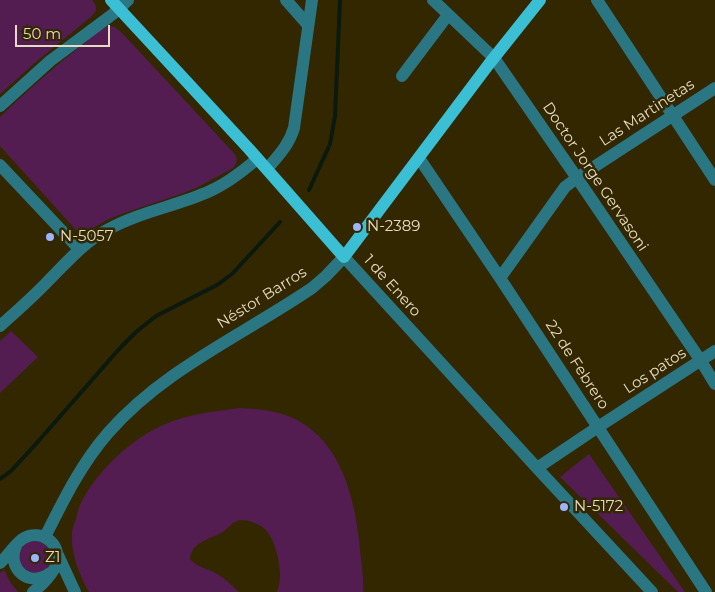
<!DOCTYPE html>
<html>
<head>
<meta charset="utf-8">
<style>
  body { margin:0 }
  #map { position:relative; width:715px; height:592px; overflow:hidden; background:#332700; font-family:Montserrat,sans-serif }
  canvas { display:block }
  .scale { position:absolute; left:15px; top:25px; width:95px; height:22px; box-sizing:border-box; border:2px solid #e5dbc1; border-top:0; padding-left:6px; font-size:15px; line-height:18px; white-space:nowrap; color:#e5dbc1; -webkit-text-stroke:4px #332700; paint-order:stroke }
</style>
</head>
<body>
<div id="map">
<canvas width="715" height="592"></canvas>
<div class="scale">50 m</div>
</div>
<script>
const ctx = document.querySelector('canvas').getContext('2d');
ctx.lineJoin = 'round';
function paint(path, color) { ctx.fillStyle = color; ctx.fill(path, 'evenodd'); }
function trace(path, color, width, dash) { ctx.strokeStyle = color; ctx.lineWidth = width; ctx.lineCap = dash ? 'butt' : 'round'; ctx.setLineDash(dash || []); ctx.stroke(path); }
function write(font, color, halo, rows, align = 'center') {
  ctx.font = font + ' Montserrat,sans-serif'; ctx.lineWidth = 5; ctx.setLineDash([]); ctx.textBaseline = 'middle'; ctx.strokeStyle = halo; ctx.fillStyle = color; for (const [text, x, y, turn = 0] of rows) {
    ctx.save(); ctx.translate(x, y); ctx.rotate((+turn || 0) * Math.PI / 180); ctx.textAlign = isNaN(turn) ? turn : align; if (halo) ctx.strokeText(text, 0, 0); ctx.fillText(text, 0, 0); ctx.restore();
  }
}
paint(new Path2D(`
  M0 0H92C97 6 98 10 92 16L37 61 0 94Z
  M110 26 115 27 122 33 233 152C238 158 238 162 233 168L198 187 181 194 127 212 109 219 87 231 81 232 76 230 0 146V117C27 91 55 66 85 43 92 37 101 28 110 26Z
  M11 331 38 357 0 393V341Z
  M240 408C256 409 271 410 285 415 337 433 353 490 359 539 360 556 364 574 363 592H277C282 579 280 567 277 554 273 538 268 527 252 522 247 520 241 519 237 521 231 523 227 530 221 533 209 539 191 543 190 559 198 568 207 568 217 574 226 579 232 586 239 592H89C79 574 71 555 72 534 72 529 74 524 76 519 77 514 78 509 80 505 97 469 138 432 176 420 197 413 219 411 240 408Z
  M589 454 685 592H678L560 477Z
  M19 557a16 16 0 1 1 32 0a16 16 0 1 1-32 0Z
  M4 570 11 583 18 592H0V573Z`), '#541d51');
trace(new Path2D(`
  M309 190 330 144 335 116 340 0
  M0 479 11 471 34 446 120 348 136 332 156 316 217 285 232 274 280 222`), '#0a1a0e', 4);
trace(new Path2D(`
  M286 0 308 25
  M433 0 494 58 577 178 701 361 715 384
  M597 0 715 180
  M402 76 448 15
  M0 106 50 61 113 14 128 0
  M419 158 500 278 706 592
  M0 165 79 249
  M267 169C278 156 289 145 294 128L312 0
  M500 278 565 187 577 178 715 88
  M0 326C17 311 34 296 50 279 69 260 83 243 107 230 139 212 177 206 210 191 228 183 243 171 257 159
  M537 468 598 427 715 351
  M45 537C63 501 81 464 108 433 164 369 243 335 312 288L326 276 344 257 537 468 652 592
  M16 546C6 568 29 589 50 573
  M57 553 75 592
  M0 563C8 556 16 542 24 538 41 529 61 543 57 562 55 572 41 586 33 592`), '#2a7683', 12);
trace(new Path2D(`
  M111 0 249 149 344 257 489 64 540 0`), '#3bbfd4', 12);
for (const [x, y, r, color] of [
  [357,227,5,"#9db4fd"],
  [50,237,5,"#9db4fd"],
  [564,507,5,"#9db4fd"],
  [35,558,5,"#9db4fd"]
]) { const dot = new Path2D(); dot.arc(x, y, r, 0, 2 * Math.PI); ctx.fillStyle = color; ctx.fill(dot); trace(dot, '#332700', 2); }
write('15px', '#e5dbc1', '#332700', [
  ["Las Martinetas",647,113,-33],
  ["Doctor Jorge Gervasoni",595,177,56],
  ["1 de Enero",392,286,48],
  ["Néstor Barros",262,298,-32],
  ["22 de Febrero",577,365,57],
  ["Los patos",655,371,-33]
]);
write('15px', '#e5dbc1', '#332700', [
  ["N-2389",367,227],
  ["N-5057",60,237],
  ["N-5172",574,507],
  ["Z1",45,558]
], 'left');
</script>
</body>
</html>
